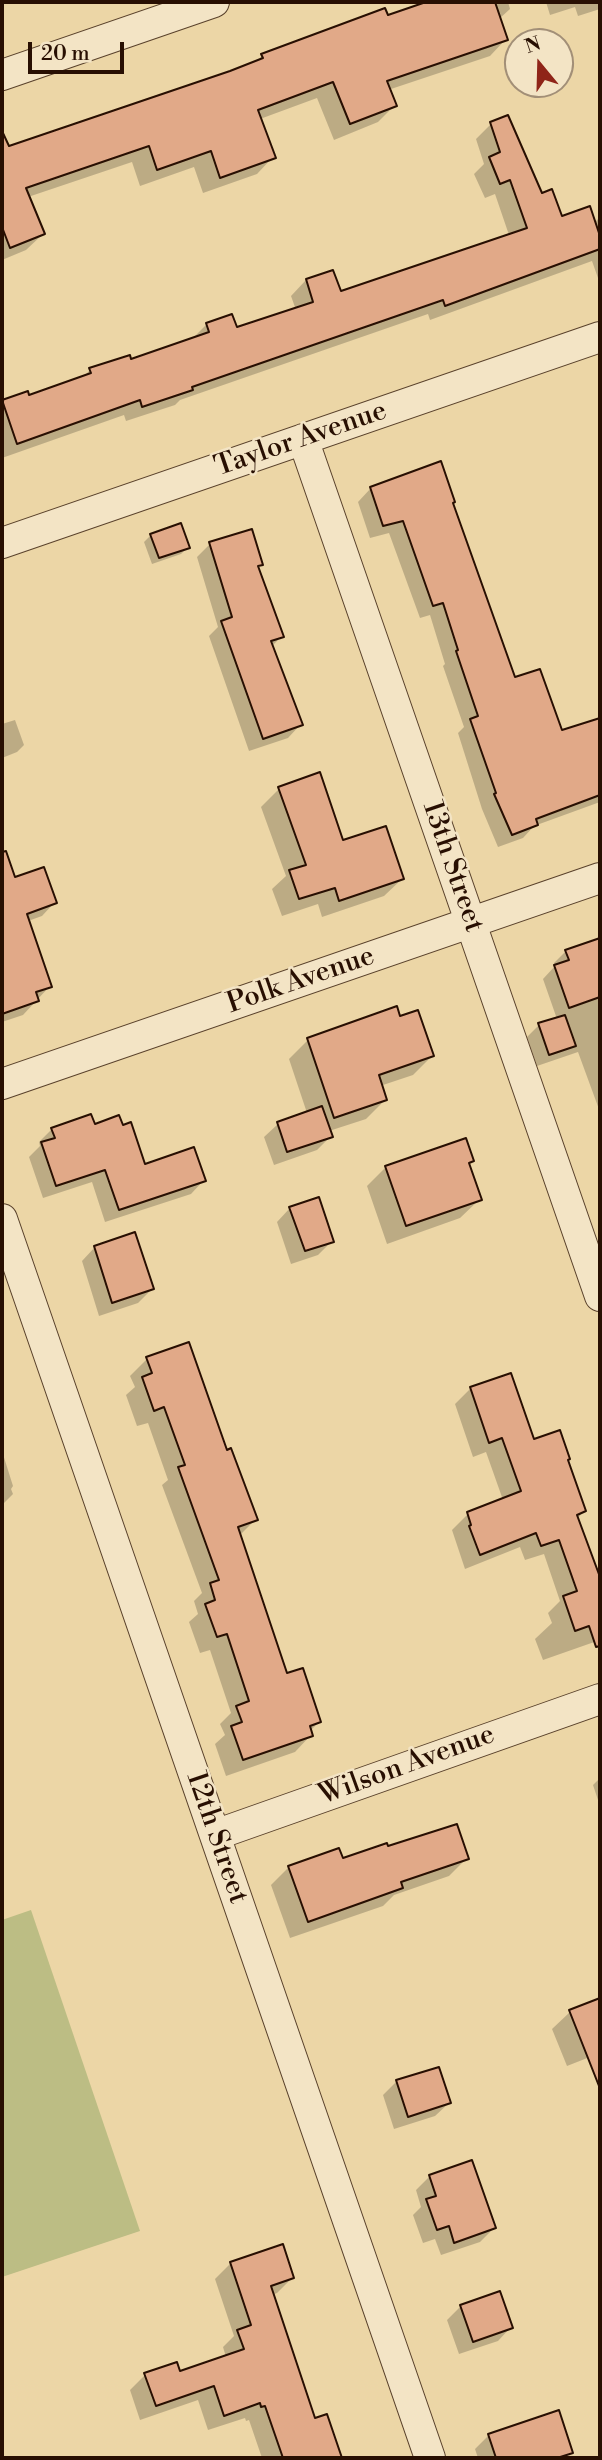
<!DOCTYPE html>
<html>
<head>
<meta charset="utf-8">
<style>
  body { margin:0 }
  #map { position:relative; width:602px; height:2460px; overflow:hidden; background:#ecd6a6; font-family:"Libre Bodoni",serif }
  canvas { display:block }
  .frame { position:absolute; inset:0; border:4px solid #280f02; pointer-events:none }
  .north { position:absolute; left:504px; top:28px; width:70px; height:70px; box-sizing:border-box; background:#f3e4c5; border:2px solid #a28f77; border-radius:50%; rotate:341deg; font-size:19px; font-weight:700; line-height:28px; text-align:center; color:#280f02 }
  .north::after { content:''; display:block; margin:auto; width:24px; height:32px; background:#8f2418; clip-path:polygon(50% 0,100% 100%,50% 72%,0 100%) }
  .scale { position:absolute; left:28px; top:42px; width:96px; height:32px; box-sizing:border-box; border:4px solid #280f02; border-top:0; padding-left:9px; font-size:21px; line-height:24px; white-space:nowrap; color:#280f02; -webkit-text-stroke:5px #f3e4c5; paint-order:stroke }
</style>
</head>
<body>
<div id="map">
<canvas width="602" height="2460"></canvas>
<div class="frame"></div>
<div class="north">N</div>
<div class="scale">20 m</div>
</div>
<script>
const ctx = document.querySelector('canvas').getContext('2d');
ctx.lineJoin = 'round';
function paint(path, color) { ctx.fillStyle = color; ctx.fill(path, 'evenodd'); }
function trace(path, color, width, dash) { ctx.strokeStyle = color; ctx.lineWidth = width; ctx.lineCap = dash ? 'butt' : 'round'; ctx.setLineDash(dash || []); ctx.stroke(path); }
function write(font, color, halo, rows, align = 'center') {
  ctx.font = font + ' "Libre Bodoni",serif'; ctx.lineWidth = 5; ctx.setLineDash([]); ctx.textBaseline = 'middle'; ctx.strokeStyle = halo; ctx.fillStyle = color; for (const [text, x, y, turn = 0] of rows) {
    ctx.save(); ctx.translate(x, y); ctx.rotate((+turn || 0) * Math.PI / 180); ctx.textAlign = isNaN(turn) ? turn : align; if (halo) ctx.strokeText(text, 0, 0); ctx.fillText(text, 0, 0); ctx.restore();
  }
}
paint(new Path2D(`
  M31 1910 140 2231 2 2277V1920Z`), '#bcbd84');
paint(new Path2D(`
  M434 2H508L510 9 499 19 506 39 490 56 388 90 395 105 378 122 334 140 317 98 260 119 273 157 257 174 203 193 194 167 140 186 132 162 28 197 43 234 26 250 2 260V150L231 72 255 63 262 56Z
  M546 2H600V9L578 16 575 7 550 15Z
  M491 124 541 195 560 218 594 223 600 217V277L598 278 592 261 430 320 428 314 180 400 175 405 126 421 124 415 2 458V402L27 393 28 398 82 378 90 370 130 361 191 340 207 324 236 330 296 310 291 296 306 280 340 294 509 235 495 194 485 198 474 174 484 164 476 139Z
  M371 488 452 504 514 679 561 732 589 723 600 754V802L534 826 523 838 498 847 482 809 458 733 464 727 443 666 445 664 430 615 420 618 389 533 370 538 358 502Z
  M151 535 188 547 181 554 152 564 144 542Z
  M210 544 261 564 257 568 282 636 271 647 301 724 288 738 249 751 209 636 218 627 197 557Z
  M15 720 24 745 17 752 2 758V724Z
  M279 789 342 842 402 879 384 896 322 917 318 904 282 916 272 889 286 876 261 807Z
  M43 869 55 902 42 916 28 921 50 986 23 1015 2 1022V884Z
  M600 939V1112L578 1052 537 1066 527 1037 539 1025 557 1019 543 979 555 966 554 963 566 951Z
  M399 1018 432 1056 413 1075 380 1086 385 1100 366 1119 329 1131 331 1136 317 1150 274 1165 264 1137 278 1124 307 1113 289 1059 308 1040Z
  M94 1126 144 1166 204 1180 191 1194 105 1222 92 1182 43 1198 29 1157 40 1146 39 1142 52 1129Z
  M472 1161 468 1165 480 1199 460 1218 387 1244 367 1186 386 1167Z
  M290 1208 332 1241 318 1255 291 1264 277 1222Z
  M95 1247 152 1289 138 1303 99 1316 82 1261Z
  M147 1359 226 1452 256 1519 239 1536 286 1676 319 1722 310 1731 311 1735 295 1752 226 1776 215 1744 225 1735 220 1724 231 1713 210 1650 200 1653 189 1622 198 1614 194 1601 202 1593 162 1485 168 1480 148 1423 137 1426 126 1395 135 1387 130 1376Z
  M510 1375 533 1441 566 1461 584 1511 577 1519 598 1576 600 1575V1640L543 1660 535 1639 552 1623 548 1613 560 1601 544 1554 525 1560 520 1547 465 1569 452 1530 468 1514 503 1500 486 1452 473 1457 455 1404 470 1389Z
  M2 1451 13 1486 11 1489 13 1494 2 1505Z
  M600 1778V1806L593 1785Z
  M387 1848 467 1858 449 1876 394 1895 383 1906 290 1938 271 1885 289 1867 342 1860Z
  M598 2001 600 2008V2053L567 2066 552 2029 570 2012Z
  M397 2081 449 2103 435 2116 394 2129 383 2095Z
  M471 2162 494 2228 480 2242 441 2255 435 2239 423 2243 413 2215 421 2207 416 2190 429 2177Z
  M231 2263 292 2278 277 2293 272 2295 314 2420 326 2416 341 2458H262L249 2420 246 2421 245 2418 208 2430 198 2400 140 2420 130 2390 145 2375 179 2373 226 2357 223 2347 234 2336 215 2279Z
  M461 2306 511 2327 498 2341 459 2354 447 2320Z
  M489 2435 571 2452 565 2458H478L475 2449Z`), '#0003');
const building = new Path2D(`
  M426 2H495L508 40 387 81 397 106 350 124 333 82 258 110 276 158 220 178 211 151 157 170 149 146 26 188 45 234 10 248 2 227V131L9 146 230 71 263 58 261 54 385 8 388 15Z
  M508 115 542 193 552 189 562 216 590 206 600 236V249L445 306 443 300 192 387 193 390 142 407 140 400 17 444 2 400 28 391 29 395 91 373 89 368 130 355 131 359 209 332 206 323 232 314 237 327 313 302 306 279 333 270 341 291 527 228 510 180 500 184 489 157 500 152 490 122Z
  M441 461 455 502 453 503 515 677 540 669 562 730 600 718V795L536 819 538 825 512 835 494 794 496 793 470 719 478 716 456 651 458 650 443 603 433 606 403 521 383 526 370 487Z
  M181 523 190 548 159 558 150 534Z
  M252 529 263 565 258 566 284 637 271 641 303 725 263 739 221 621 232 617 209 542Z
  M320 772 343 840 386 826 404 879 339 901 335 888 299 899 289 870 306 865 278 787Z
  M6 851 15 877 44 867 57 903 27 914 52 987 36 992 39 1001 2 1014V852Z
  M600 938V997L569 1008 554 965 569 960 565 950Z
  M397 1006 400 1016 418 1010 434 1056 379 1075 387 1100 334 1118 307 1038Z
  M565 1015 576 1046 549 1055 538 1023Z
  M322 1106 333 1137 287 1152 277 1122Z
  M91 1114 95 1124 119 1115 123 1125 131 1122 145 1164 194 1147 206 1181 119 1210 105 1170 56 1186 41 1142 55 1138 51 1128Z
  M466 1138 474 1161 469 1163 482 1200 406 1226 385 1166Z
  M319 1197 334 1242 305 1251 289 1207Z
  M135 1232 154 1289 112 1303 94 1246Z
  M189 1342 227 1450 231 1448 258 1520 238 1527 287 1673 303 1668 321 1722 310 1726 313 1736 243 1760 231 1726 242 1722 236 1706 249 1701 227 1634 217 1637 205 1604 215 1600 210 1583 219 1580 178 1467 185 1465 164 1407 154 1411 142 1377 152 1373 146 1357Z
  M511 1373 534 1439 560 1430 570 1459 568 1460 586 1511 577 1515 600 1577V1646L596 1647 589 1626 575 1631 563 1596 577 1591 559 1540 541 1546 536 1533 480 1555 469 1526 471 1525 467 1512 521 1491 502 1438 489 1443 470 1387Z
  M457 1824 469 1859 401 1882 403 1888 308 1922 288 1866 339 1848 343 1858 387 1843 388 1846Z
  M600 1998V2085L599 2086 569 2010Z
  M439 2067 451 2103 408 2117 396 2080Z
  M472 2160 496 2228 454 2243 449 2226 437 2230 426 2199 436 2196 429 2175Z
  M283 2244 294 2278 271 2286 315 2418 327 2414 342 2458H283L265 2406 261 2407 260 2403 224 2416 214 2386 156 2406 144 2373 177 2362 180 2371 244 2349 237 2330 251 2325 230 2262Z
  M500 2291 513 2328 473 2342 460 2305Z
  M559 2410 573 2453 557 2458H496L488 2434Z`);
paint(building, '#e1a988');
trace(building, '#280f02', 2);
const minor = new Path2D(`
  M2 75 214 2
  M303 439 600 1296
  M2 543 600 337
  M2 1084 600 878
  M2 1219 430 2458
  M215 1835 600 1699`);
trace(minor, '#59412b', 32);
trace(minor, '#f3e4c5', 30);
write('28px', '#280f02', '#f3e4c5', [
  ["Taylor Avenue",301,440,-19],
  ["13th Street",452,867,71],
  ["Polk Avenue",301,981,-19],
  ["Wilson Avenue",407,1766,-20],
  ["12th Street",216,1838,71]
]);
</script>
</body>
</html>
